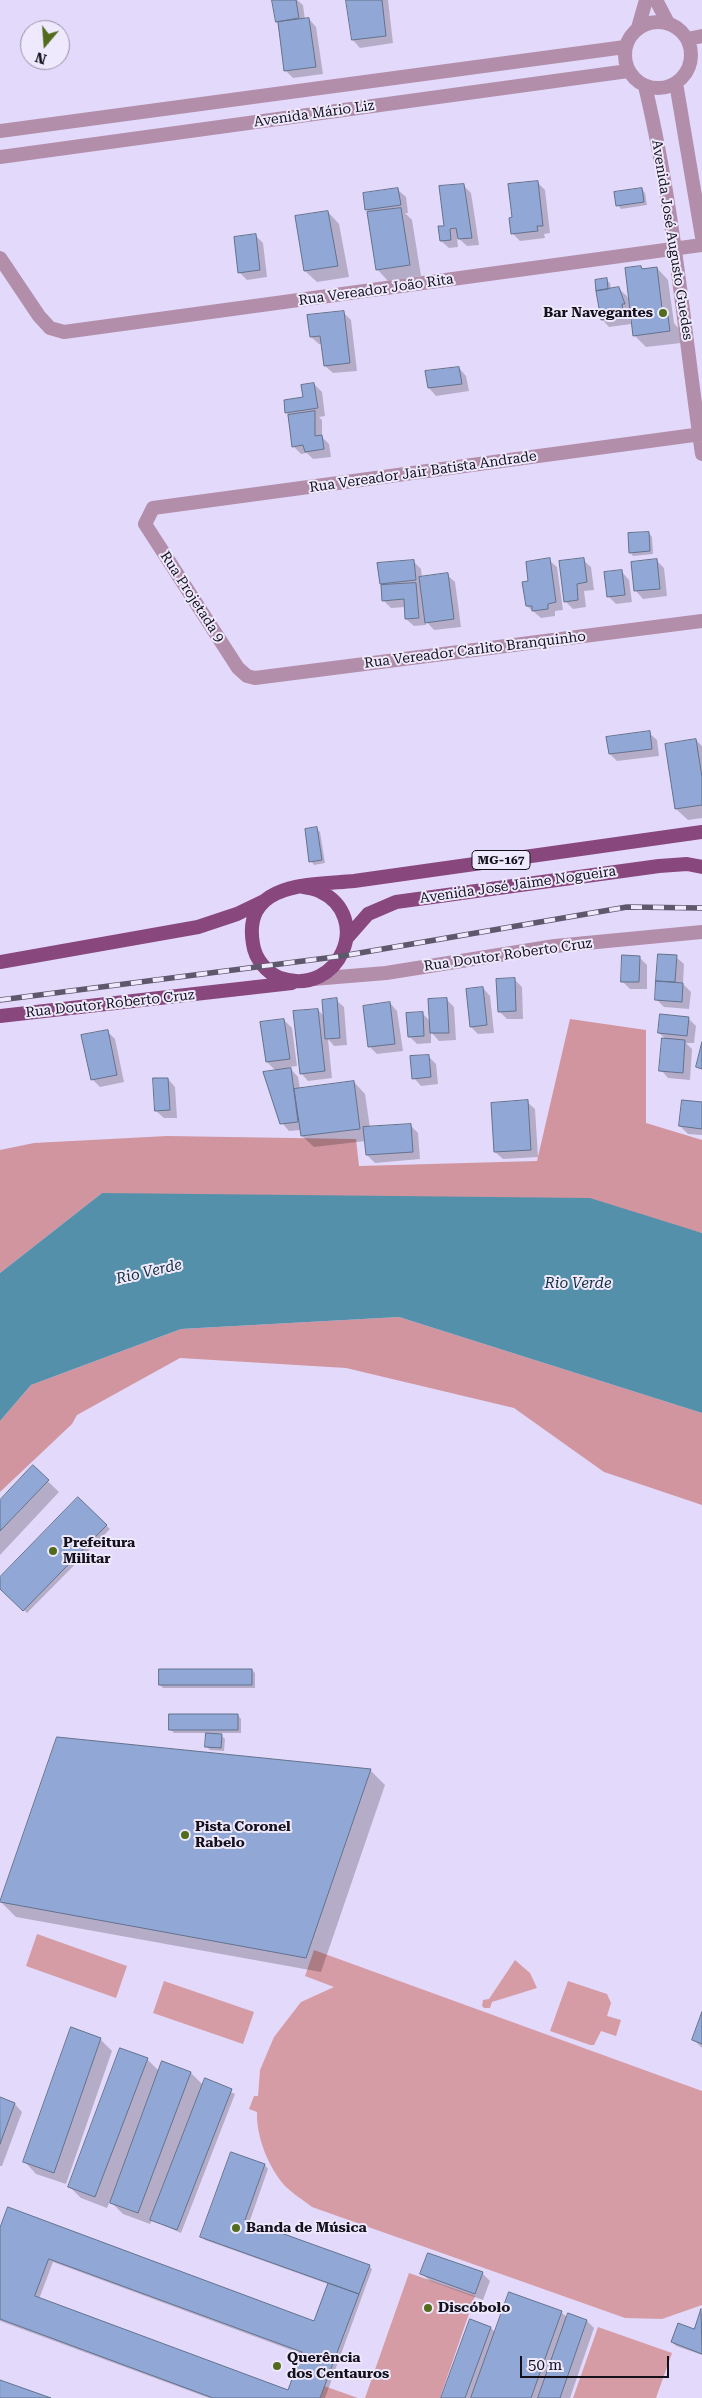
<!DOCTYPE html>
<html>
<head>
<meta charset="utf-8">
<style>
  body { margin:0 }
  #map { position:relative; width:702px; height:2398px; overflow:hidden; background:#e3d9fb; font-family:"Roboto Serif",serif }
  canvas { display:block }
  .north { position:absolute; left:20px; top:20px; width:50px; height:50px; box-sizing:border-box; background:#eee9fd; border:1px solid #9792a3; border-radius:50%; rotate:198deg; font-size:14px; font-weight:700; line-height:20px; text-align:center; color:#14101c }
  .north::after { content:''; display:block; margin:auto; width:18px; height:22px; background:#526b1c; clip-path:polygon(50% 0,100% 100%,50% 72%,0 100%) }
  .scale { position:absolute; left:520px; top:2356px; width:149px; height:22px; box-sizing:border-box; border:2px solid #14101c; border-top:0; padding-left:6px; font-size:15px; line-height:18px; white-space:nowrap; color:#14101c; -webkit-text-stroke:4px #eee9fd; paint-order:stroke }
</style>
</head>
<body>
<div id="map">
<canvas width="702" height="2398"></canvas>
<div class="north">N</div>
<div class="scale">50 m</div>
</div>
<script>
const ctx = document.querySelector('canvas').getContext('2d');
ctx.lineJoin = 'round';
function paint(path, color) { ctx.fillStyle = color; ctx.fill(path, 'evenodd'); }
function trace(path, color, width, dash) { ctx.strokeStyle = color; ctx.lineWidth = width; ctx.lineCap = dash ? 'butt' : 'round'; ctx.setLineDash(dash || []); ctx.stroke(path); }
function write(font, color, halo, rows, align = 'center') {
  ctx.font = font + ' "Roboto Serif",serif'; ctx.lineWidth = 4; ctx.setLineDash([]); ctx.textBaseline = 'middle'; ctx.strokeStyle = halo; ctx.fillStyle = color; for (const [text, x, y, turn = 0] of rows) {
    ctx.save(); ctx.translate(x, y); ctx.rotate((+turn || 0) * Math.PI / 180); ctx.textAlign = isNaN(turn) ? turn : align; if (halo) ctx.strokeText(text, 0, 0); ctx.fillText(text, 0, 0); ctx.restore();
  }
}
paint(new Path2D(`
  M37 1934 127 1966 116 1998 26 1966Z
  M314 1950 702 2091V2305L662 2319 625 2318 312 2207C303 2200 292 2193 284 2185 268 2166 256 2136 257 2112L249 2109 254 2096H258L260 2070 274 2037 301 2002 334 1987 305 1976Z
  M515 1960 530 1973 537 1988 492 2002 490 2008H484L482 2006 483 2000 489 1999Z
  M164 1981 254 2012 243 2044 153 2013Z
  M568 1981 607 1994 611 2003 607 2016 621 2020 616 2036 601 2031 594 2045H590L550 2031Z
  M409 2273 475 2296 440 2398H365Z
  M598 2327 672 2353 656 2398H573Z
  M324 2386 358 2398H320Z`), '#d69ca5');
paint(new Path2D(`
  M570 1019 646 1030V1123L702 1140V1233L665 1223 102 1193 0 1273V1150L34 1143 167 1136 356 1139 359 1166 537 1161Z
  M399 1317 702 1413V1505L604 1472 514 1408 346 1368 180 1358 77 1415 72 1424 0 1492V1421L31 1385 181 1329Z`), '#d195a0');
paint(new Path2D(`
  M102 1193 590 1198 702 1233V1413L399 1317 181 1329 31 1385 0 1421V1273Z`), '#5590ab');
paint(new Path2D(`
  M297 0 303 5 305 20 309 19 316 27 323 74 293 78 285 70 274 1Z
  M347 0H388L393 43 360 48 353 40Z
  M537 182 545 190 550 233 544 234 545 238 520 241 512 233 513 218Z
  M463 185 471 193 479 245 467 246 457 237 458 247 449 248 441 241Z
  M642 189 645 193 647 205 621 209 618 205Z
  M398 190 406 197 408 213H405L412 220 421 276 388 281 377 269 370 213 367 210 364 194Z
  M328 212 339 224 349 277 317 282 305 271Z
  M255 235 263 243 267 277 247 280 239 272Z
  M657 268 668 280 674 323 679 329 681 343 646 347 634 335 632 311 629 312 631 324 609 327 602 319 606 280 610 283 611 290 619 289 627 296 630 305 626 269Z
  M343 312 351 320 357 371 333 373 325 366 323 344H319L311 337Z
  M459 368 466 376 469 391 436 396 429 388Z
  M314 384 322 392 325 416 319 417 322 420V437L329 444 331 457 313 459 307 453 301 454 293 446 287 412 304 398Z
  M649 533 652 537 653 554 633 556 630 552Z
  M549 560 557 567 563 610 555 611V616L541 618 527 606 530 582Z
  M583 560 591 567 594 590 584 591 586 607 573 609 565 601Z
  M656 560 664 568 667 596 643 599 636 591Z
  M413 561 421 569 422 578 447 575 455 582 461 627 434 630 426 621V625L414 626 406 619 405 607 391 608 383 600 381 583Z
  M622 572 629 580 632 602 616 604 608 596Z
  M649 733 657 740 659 756 617 761 610 754Z
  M696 740 702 746V818L688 820 676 809Z
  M317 829 320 832 325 863 314 865 311 861Z
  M659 956 676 957 684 964 683 984 691 992 689 1009 664 1007 656 999Z
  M640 958 647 965V989H630L622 981Z
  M514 979 522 987 523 1019H507L499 1011Z
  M483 988 490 996 494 1033 478 1034 471 1027Z
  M446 999 454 1007 456 1040 439 1041 431 1032V1043L417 1044 409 1036 422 1013 431 1022Z
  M336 1000 344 1007 347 1045 334 1046 328 1039 332 1078 308 1081 301 1073 318 1010 325 1017Z
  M390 1003 397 1011 403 1051 377 1054 370 1047Z
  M688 1018 696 1026 694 1043H686L692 1049 690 1080 668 1078 661 1070 666 1039 659 1033Z
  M284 1020 292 1028 297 1066 289 1067 298 1077 300 1089 354 1082 365 1094 370 1128 410 1125 418 1133 420 1159 375 1163 367 1155 366 1141 314 1147 302 1136 301 1130 289 1131 282 1123 276 1071 267 1062Z
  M107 1031 115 1039 124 1082 100 1087 92 1079Z
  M428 1056 436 1064 438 1084 421 1086 414 1078Z
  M168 1079 175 1087 177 1118H164L156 1111Z
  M527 1102 535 1109 538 1157 503 1159 495 1152Z
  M702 1104V1135L688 1134 680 1126Z
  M33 1467 59 1492 0 1555V1502Z
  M78 1499 110 1529 27 1613 0 1587V1579Z
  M252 1670 255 1673V1688H163L160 1685Z
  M238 1715 241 1719V1733H219L225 1739 224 1751 210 1750 206 1746 207 1733H174L170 1729Z
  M370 1770 385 1785 321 1972 16 1917 1 1902Z
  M702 2016V2048L694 2040Z
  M71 2029 101 2040 112 2051 66 2184 36 2174 25 2162Z
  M147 2059 160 2072 191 2073 204 2086 206 2080 235 2094 181 2233 152 2220 150 2224 123 2214 110 2201 107 2208 81 2198 69 2186Z
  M0 2099 15 2104 22 2112 2 2166H0Z
  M232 2153 265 2165 268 2169 249 2223 369 2266 372 2269 325 2398H209L0 2321V2232L315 2323 328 2284 205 2240 202 2237ZM53 2262 302 2354 289 2392 39 2299Z
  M482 2273 490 2281 483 2300 430 2281 422 2274Z
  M561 2312 568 2318 587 2321 594 2328 570 2398H442L471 2320 491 2328 496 2333Z
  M702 2312V2355L676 2346 672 2342 695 2331Z`), '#0003');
const building = new Path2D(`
  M272 0H296L299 18 276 22Z
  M346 0H382L386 36 352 40Z
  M309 18 316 67 284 71 278 22Z
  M538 181 543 226H537L538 231 511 234 509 218 512 217 508 184Z
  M464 184 472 238 458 239 456 228 450 229 451 240 440 241 438 226H444L439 186Z
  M398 188 401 205 365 210 363 193Z
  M642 188 644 202 616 206 614 192Z
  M401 208 410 265 376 270 367 212Z
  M328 211 338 266 304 271 295 216Z
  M256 234 260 270 238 273 234 237Z
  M641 266 642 269 657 267 663 317 668 316 670 331 633 336 625 268Z
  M607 278 608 289 596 291 595 280Z
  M619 287 625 304H622L624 317 601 320 596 291Z
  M344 311 350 363 324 366 320 336 310 337 307 315Z
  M459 367 462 384 428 388 425 371Z
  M314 383 318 408 285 413 284 400 303 397 301 385Z
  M315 411V436L322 435 324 449 305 452 303 445 292 447 288 415Z
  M649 532 650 551 629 553 628 533Z
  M550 558 556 602 548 604V609L532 611V606H526L522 582 528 581 526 562Z
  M584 558 587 582 577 584 578 600 564 602 559 561Z
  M657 559 660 589 634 591 631 562Z
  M414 560 416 580 380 584 377 563Z
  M622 570 625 595 607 597 604 572Z
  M448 573 454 619 425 623 419 577Z
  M416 583 419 618 405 619 404 599 382 601 381 585Z
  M650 731 652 749 609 754 606 737Z
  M696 739 702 777V805L675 809 665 744Z
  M317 827 322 860 309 862 305 829Z
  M658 954 677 955 675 982 656 981Z
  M622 955 640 956 639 982H621Z
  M515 978 516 1011 498 1012 496 979Z
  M656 981 683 983 682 1002 655 1000Z
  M483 987 487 1025 470 1027 466 989Z
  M337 998 340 1038 325 1039 322 1000Z
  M447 998 449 1033H430L428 999Z
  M390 1002 395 1044 368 1047 363 1006Z
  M318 1009 325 1071 300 1074 293 1011Z
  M423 1012 424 1036 408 1037 406 1013Z
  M660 1014 689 1017 687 1036 658 1033Z
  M284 1019 290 1059 266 1062 260 1022Z
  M108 1030 117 1075 91 1080 81 1035Z
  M662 1038 685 1040 683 1073 659 1071Z
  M702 1042V1069L696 1067Z
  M429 1055 431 1077 412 1079 410 1056Z
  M291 1068 298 1122 280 1124 263 1072Z
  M153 1078H168L170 1110 155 1111Z
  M354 1081 360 1129 301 1136 294 1089Z
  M528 1100 531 1150 494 1152 491 1103Z
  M682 1100 702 1102V1129L679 1126Z
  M411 1124 413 1152 366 1155 363 1127Z
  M33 1465 49 1480 0 1531V1500Z
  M78 1497 107 1525 23 1611 0 1589V1577Z
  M159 1669H252V1685H159Z
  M169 1714H238V1730H169Z
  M206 1733 222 1734 221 1748 205 1747Z
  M57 1737 371 1769 306 1958 0 1902Z
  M702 2012V2044L692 2040Z
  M71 2027 101 2038 54 2173 23 2162Z
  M120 2048 148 2058 95 2197 68 2187Z
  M162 2061 191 2072 138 2213 110 2203Z
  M205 2078 232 2089 177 2230 150 2220Z
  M0 2097 15 2103 0 2144Z
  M231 2152 265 2164 245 2220 370 2265 359 2294 200 2237Z
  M8 2207 314 2321 328 2283 359 2294 320 2398H213L0 2319V2228ZM49 2259 302 2352 288 2390 35 2296Z
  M428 2253 483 2272 475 2294 420 2274Z
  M509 2292 562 2311 531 2398H471Z
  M701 2309 702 2354 671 2342 678 2323 694 2329Z
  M568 2313 587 2320 560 2398H538Z
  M470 2319 491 2327 465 2398H441Z
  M0 2380 51 2398H0Z`);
paint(building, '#91a8d7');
trace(building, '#63718c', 1);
trace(new Path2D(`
  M656 0 668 23
  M625 55a33 33 0 1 1 66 0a33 33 0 1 1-66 0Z
  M638 28 646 0
  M687 39 702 36
  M676 83 702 237
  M645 86C674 207 684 331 702 454
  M0 131 625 47
  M0 157 628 71
  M0 258 39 316 50 328 64 332 702 245
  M702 434 153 508 145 524 238 668 247 676 255 678 702 621
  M313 979 386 973 555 946 702 932`), '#b28eab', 14);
trace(new Path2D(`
  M300 886C306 888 314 888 319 891 374 916 340 998 280 978 267 973 255 959 253 944 242 881 312 885 354 881L702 832
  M347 938 368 914 396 902 659 866 687 864 702 867
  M0 962 198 927 237 914 264 901
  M0 1016 292 983`), '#88487e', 14);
const rail = new Path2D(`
  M0 1000 342 956 627 907 702 908`);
trace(rail, '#5e586c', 5.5);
trace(rail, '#eee9fd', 4, [11]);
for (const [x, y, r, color] of [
  [663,313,5,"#526b1c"],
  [53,1551,5,"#526b1c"],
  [185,1835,5,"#526b1c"],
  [236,2228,5,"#526b1c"],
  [428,2308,5,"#526b1c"],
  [277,2366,5,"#526b1c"]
]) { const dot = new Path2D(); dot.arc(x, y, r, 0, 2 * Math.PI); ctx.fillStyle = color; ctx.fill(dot); trace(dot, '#eee9fd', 2); }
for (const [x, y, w] of [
  [501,860,58]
]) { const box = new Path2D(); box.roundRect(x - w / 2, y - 9.5, w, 19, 4); ctx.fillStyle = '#eee9fd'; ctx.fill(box); trace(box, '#14101c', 1); }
write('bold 12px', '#14101c', null, [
  ["MG-167",501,860]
]);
write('14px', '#14101c', '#eee9fd', [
  ["Avenida Mário Liz",314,114,-8],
  ["Avenida José Augusto Guedes",672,240,81],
  ["Rua Vereador João Rita",376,290,-8],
  ["Rua Vereador Jair Batista Andrade",423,472,-8],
  ["Rua Projetada 9",192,597,57],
  ["Rua Vereador Carlito Branquinho",475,650,-7],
  ["Avenida José Jaime Nogueira",518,885,-8],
  ["Rua Doutor Roberto Cruz",508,955,-8],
  ["Rua Doutor Roberto Cruz",110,1004,-6]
]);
write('bold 14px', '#14101c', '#eee9fd', [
  ["Bar Navegantes",653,313,"right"],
  ["Prefeitura",63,1543],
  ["Militar",63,1559],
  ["Pista Coronel",195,1827],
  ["Rabelo",195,1843],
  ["Banda de Música",246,2228],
  ["Discóbolo",438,2308],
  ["Querência",287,2358],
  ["dos Centauros",287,2374]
], 'left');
write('italic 15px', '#122f3b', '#eee9fd', [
  ["Rio Verde",149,1272,-13],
  ["Rio Verde",578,1284]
]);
</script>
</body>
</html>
